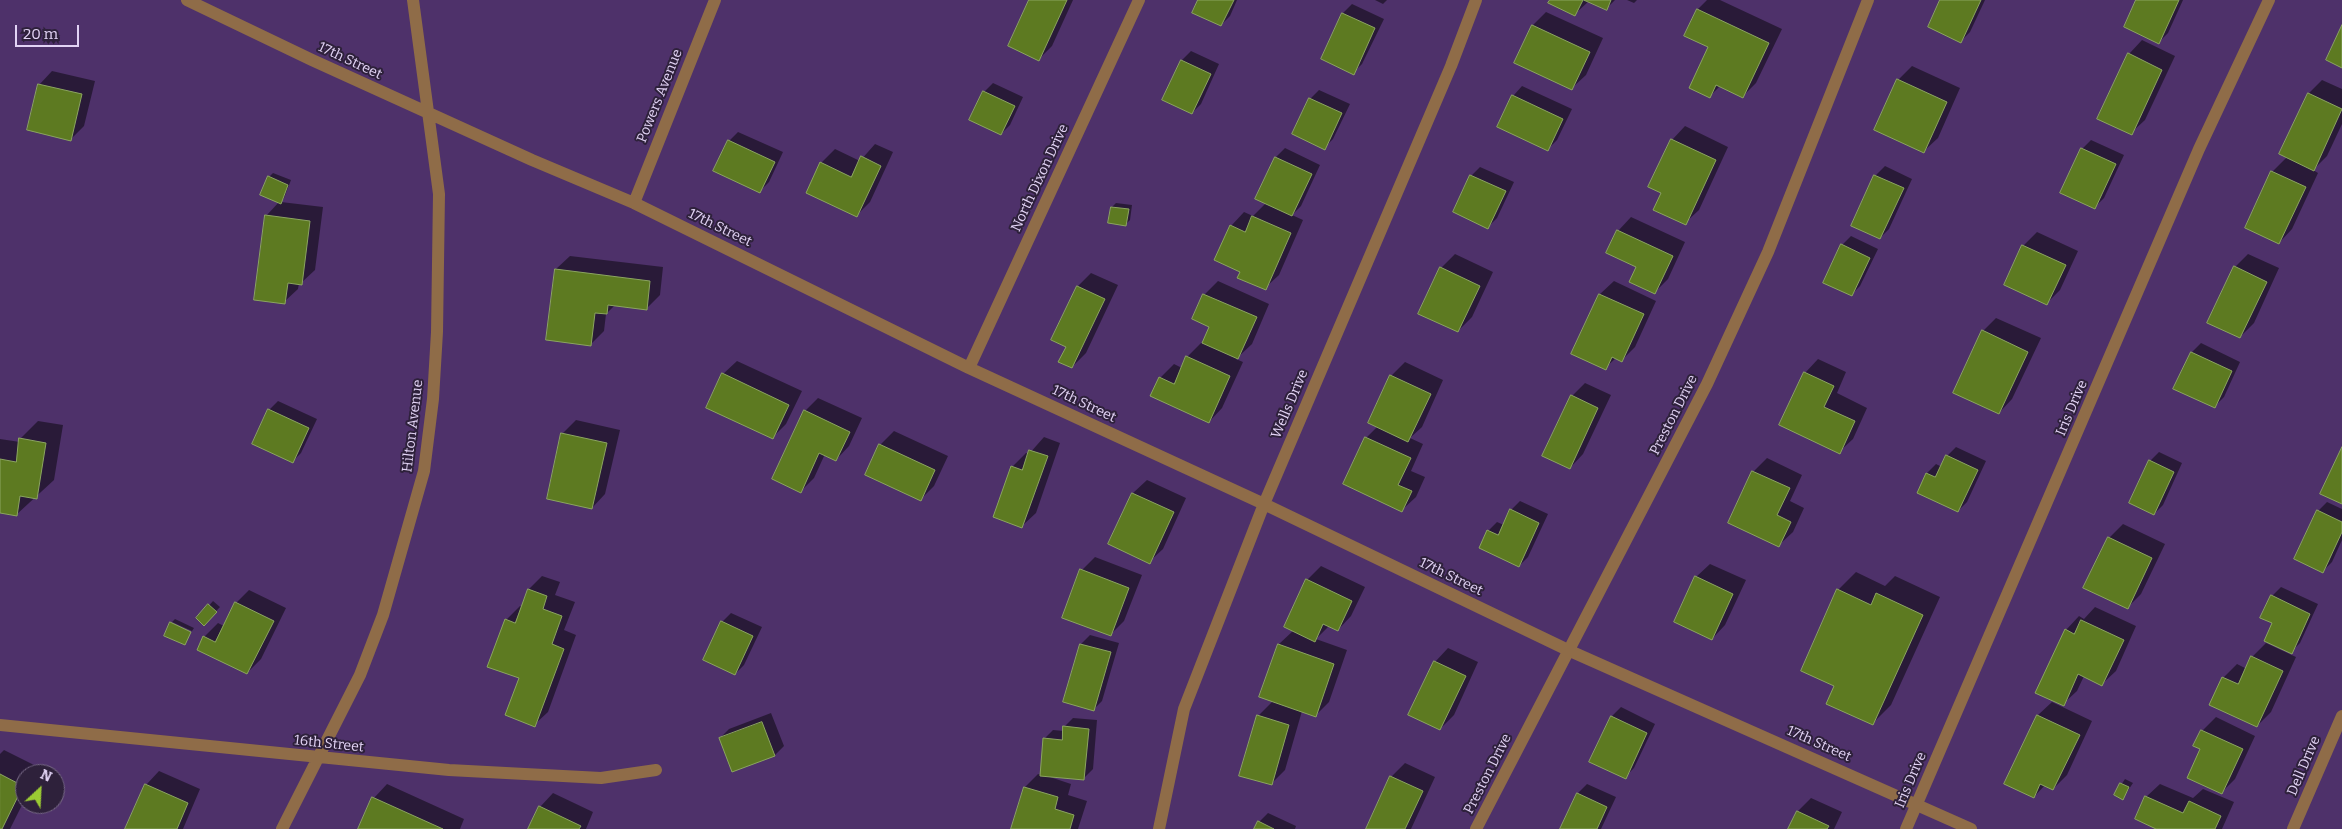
<!DOCTYPE html>
<html>
<head>
<meta charset="utf-8">
<style>
  body { margin:0 }
  #map { position:relative; width:2342px; height:829px; overflow:hidden; background:#4e316a; font-family:Bitter,serif }
  canvas { display:block }
  .north { position:absolute; left:15px; top:764px; width:50px; height:50px; box-sizing:border-box; background:#2e213b; border:1px solid #766885; border-radius:50%; rotate:25deg; font-size:14px; font-weight:700; line-height:20px; text-align:center; color:#e2d3f5 }
  .north::after { content:''; display:block; margin:auto; width:18px; height:22px; background:#9bcb33; clip-path:polygon(50% 0,100% 100%,50% 72%,0 100%) }
  .scale { position:absolute; left:15px; top:25px; width:64px; height:22px; box-sizing:border-box; border:2px solid #e2d3f5; border-top:0; padding-left:6px; font-size:15px; line-height:18px; white-space:nowrap; color:#e2d3f5; -webkit-text-stroke:4px #2e213b; paint-order:stroke }
</style>
</head>
<body>
<div id="map">
<canvas width="2342" height="829"></canvas>
<div class="north">N</div>
<div class="scale">20 m</div>
</div>
<script>
const ctx = document.querySelector('canvas').getContext('2d');
ctx.lineJoin = 'round';
function paint(path, color) { ctx.fillStyle = color; ctx.fill(path, 'evenodd'); }
function trace(path, color, width, dash) { ctx.strokeStyle = color; ctx.lineWidth = width; ctx.lineCap = dash ? 'butt' : 'round'; ctx.setLineDash(dash || []); ctx.stroke(path); }
function write(font, color, halo, rows, align = 'center') {
  ctx.font = font + ' Bitter,serif'; ctx.lineWidth = 4; ctx.setLineDash([]); ctx.textBaseline = 'middle'; ctx.strokeStyle = halo; ctx.fillStyle = color; for (const [text, x, y, turn = 0] of rows) {
    ctx.save(); ctx.translate(x, y); ctx.rotate((+turn || 0) * Math.PI / 180); ctx.textAlign = isNaN(turn) ? turn : align; if (halo) ctx.strokeText(text, 0, 0); ctx.fillText(text, 0, 0); ctx.restore();
  }
}
paint(new Path2D(`
  M1030 0H1073L1052 46 1039 59Z
  M1200 0H1237L1230 16 1221 25Z
  M1375 0H1387L1383 4Z
  M1551 0H1615L1606 9 1589 1 1575 14Z
  M1627 0H1637L1634 3Z
  M1707 0H1720L1782 29 1756 83 1743 96 1720 86 1709 97 1710 47 1686 35 1698 9Z
  M1941 0H1985L1970 32 1961 41Z
  M2138 0H2183L2168 33 2159 42Z
  M1352 4 1384 19 1362 64 1353 73 1322 59 1343 13Z
  M1546 12 1603 38 1586 75 1572 88 1533 25Z
  M2142 40 2175 56 2145 120 2131 133 2129 54Z
  M1191 51 1219 64 1201 104 1192 113 1164 100 1182 60Z
  M1912 66 1960 88 1938 138 1924 151 1898 80Z
  M52 71 95 81 84 126 71 139 39 85Z
  M2322 80 2342 89V124L2327 156 2313 170 2318 173 2292 229 2279 243 2246 227 2273 171 2287 157 2309 93Z
  M993 83 1023 97 1010 125 1001 134 984 92Z
  M1522 86 1572 109 1557 140 1548 149 1499 127 1514 95Z
  M1319 90 1350 104 1333 139 1324 148 1310 99Z
  M1685 126 1728 147 1699 210 1685 223 1663 193 1672 140Z
  M738 132 783 152 769 182 760 191 729 141Z
  M2091 140 2124 155 2104 198 2095 207 2082 149Z
  M875 144 893 152 870 202 857 215 821 163 835 149 860 161Z
  M1285 148 1320 165 1301 206 1292 215 1303 220 1279 275 1265 288 1242 271 1231 226 1244 212 1253 216 1266 203 1257 199 1276 157Z
  M1885 166 1912 179 1889 229 1880 238 1852 225 1876 175Z
  M1480 167 1514 182 1497 218 1488 227 1471 176Z
  M273 173 291 180 284 198 281 202 323 207 315 270 301 283H299L298 289 284 302 266 216 279 202 269 177Z
  M1116 203 1132 205 1130 220 1126 224 1112 207Z
  M1631 217 1685 242 1668 279 1655 292 1637 267 1618 231Z
  M2037 232 2078 251 2060 290 2047 303 2005 284 2023 246Z
  M1851 236 1878 249 1860 286 1851 295 1842 245Z
  M1455 254 1493 272 1472 317 1458 331 1441 268Z
  M2248 254 2279 268 2254 323 2240 337 2235 267Z
  M570 256 663 267 660 295 646 309 615 305 606 314 604 331 591 344 556 269Z
  M1091 273 1118 285 1086 353 1072 367 1067 346 1053 339 1078 286Z
  M1218 281 1269 304 1252 344 1236 359 1243 362 1222 408 1209 422 1160 378 1174 364 1182 368 1187 357 1201 343 1203 344 1211 326 1194 318 1204 295Z
  M1614 281 1656 301 1635 347 1622 360 1616 358 1605 368 1573 353 1600 294Z
  M1996 318 2041 338 2012 399 1999 413 1983 331Z
  M2201 343 2240 362 2224 397 2215 406 2175 388 2192 352Z
  M1818 359 1846 372 1837 393 1867 408 1853 439 1839 452 1805 373Z
  M737 361 802 391 786 424 772 438 723 374Z
  M1405 362 1443 380 1422 427 1410 438 1423 444 1411 471 1425 477 1416 497 1402 510 1366 438 1378 426 1391 376Z
  M1585 383 1611 395 1583 454 1570 468 1572 396Z
  M818 398 862 418 849 446 836 460 825 454 814 478 800 492 805 411Z
  M278 401 317 419 301 453 292 462 269 410Z
  M576 420 620 430 605 494 592 508 562 434Z
  M38 421 63 425 54 480 16 515 0 512V439L20 442V439Z
  M894 431 948 456 934 486 920 500 880 445Z
  M1044 437 1060 443 1036 513 1022 526 1012 467 1026 453 1029 454Z
  M1956 447 1986 461 1967 502 1958 511 1918 492 1927 473 1936 464 1942 467 1947 456Z
  M2159 452 2182 463 2163 505 2154 514 2150 461Z
  M1767 458 1802 475 1790 501 1804 508 1793 532 1779 545 1753 472Z
  M1147 480 1186 498 1163 549 1149 562 1110 544 1133 493Z
  M1520 501 1548 514 1528 557 1519 566 1480 548 1488 531 1497 522 1504 525 1511 510Z
  M2327 502 2342 509V540L2332 562 2323 571 2318 511Z
  M2123 524 2165 544 2141 594 2127 608 2109 538Z
  M1095 557 1142 575 1124 621 1110 635 1082 570Z
  M1710 564 1746 580 1725 625 1712 639 1696 577Z
  M1321 566 1365 587 1351 616 1338 630 1329 626 1316 639 1347 650 1329 702 1315 716 1302 711 1285 770 1272 783 1258 716 1273 701 1261 696 1279 644 1294 630 1307 580Z
  M1856 572 1885 586 1895 576 1940 597 1891 705 1873 723 1838 590Z
  M542 576 560 582 555 595 575 602 564 630 576 635 548 712 534 725 506 620 520 606 522 607 529 589Z
  M2281 587 2318 604 2300 643 2291 652 2274 622 2272 596Z
  M249 590 286 608 261 659 247 673 198 649 204 637 218 623 224 626 236 603Z
  M213 601 220 607 204 624 198 618Z
  M2095 607 2136 626 2116 671 2102 684 2084 676 2077 691 2063 704 2066 630 2079 616 2084 619Z
  M731 613 762 627 744 665 735 674 722 622Z
  M175 619 194 628 192 631 172 622Z
  M1090 635 1119 643 1102 701 1093 710 1065 701 1081 644Z
  M2266 643 2296 657 2271 712 2257 726 2223 678 2237 664 2247 669 2252 657Z
  M1448 648 1478 662 1454 715 1440 729 1435 662Z
  M2052 702 2092 721 2067 775 2053 789 2045 785 2034 797 2006 783 2038 715Z
  M1621 707 1655 724 1634 768 1625 777 1612 716Z
  M771 713 784 746 775 755 733 771 720 738 729 729Z
  M2216 717 2255 736 2235 779 2221 793 2202 749V731Z
  M1073 718 1097 720 1093 769 1084 778 1047 776 1071 784 1068 795 1087 801 1078 829H1012L1025 787 1038 774 1041 775 1044 739 1053 730 1064 731V727Z
  M4 750 40 768 37 774H25V799L10 829H0V754Z
  M1405 763 1435 777 1411 829H1367L1391 777Z
  M159 771 200 789 183 829H127L146 785Z
  M2125 779 2133 783 2123 798 2115 794Z
  M387 784 464 819 460 829H360L374 798Z
  M1587 784 1616 797 1601 829H1562L1578 793Z
  M2160 784 2193 798 2203 789 2234 802 2222 829H2159L2146 797Z
  M553 793 593 812 586 829H529L540 807Z
  M1811 798 1842 812 1834 829H1790L1798 811Z
  M1268 813 1296 826 1295 829H1256L1259 822Z`), '#0007');
const building = new Path2D(`
  M1029 0H1067L1039 61 1008 46Z
  M1198 0H1234L1221 26 1192 13Z
  M1550 0H1583L1575 16 1548 3Z
  M1584 0H1611L1607 10Z
  M1940 0H1981L1961 43 1928 27Z
  M2136 0H2179L2159 44 2124 27Z
  M1697 9 1769 43 1743 98 1716 85 1710 98 1689 88 1708 47 1684 36Z
  M1342 13 1375 28 1354 75 1321 59Z
  M1532 25 1590 52 1572 90 1514 63Z
  M2342 25V68L2326 60Z
  M2128 53 2162 70 2132 135 2097 119Z
  M1181 60 1211 74 1192 114 1162 100Z
  M1897 79 1947 102 1924 153 1874 130Z
  M38 84 82 94 71 141 27 130Z
  M983 91 1015 106 1001 135 969 120Z
  M2308 93 2342 109 2314 171 2279 154Z
  M1512 95 1563 119 1548 151 1497 127Z
  M1309 98 1342 113 1325 150 1292 134Z
  M1671 139 1716 160 1686 225 1653 210 1661 193 1648 187Z
  M728 140 775 162 760 193 713 171Z
  M2081 148 2116 164 2095 209 2060 193Z
  M861 156 881 166 857 217 806 193 820 162 851 177Z
  M1275 157 1312 174 1292 216 1255 199Z
  M2271 171 2306 187 2279 244 2245 228Z
  M1470 175 1506 191 1488 229 1453 212Z
  M1874 175 1904 188 1880 239 1851 226Z
  M268 176 288 185 281 204 260 195Z
  M1111 207 1129 209 1126 226 1108 223Z
  M265 215 310 221 302 285 288 283 285 304 254 300Z
  M1252 216 1291 233 1266 290 1237 278 1240 272 1214 260 1230 225 1245 232Z
  M1617 230 1673 256 1655 294 1629 282 1636 267 1606 253Z
  M1841 244 1870 258 1852 296 1823 283Z
  M2022 245 2066 265 2047 305 2004 285Z
  M2234 266 2267 282 2240 338 2207 323Z
  M1440 267 1480 286 1458 332 1418 314Z
  M555 269 650 281 647 310 608 305 607 314 595 313 591 346 546 340Z
  M1077 286 1105 299 1072 368 1058 362 1066 347 1051 340Z
  M1203 294 1257 317 1238 359 1202 343 1209 327 1192 319Z
  M1599 294 1644 314 1622 362 1612 357 1606 370 1571 354Z
  M1982 330 2028 352 1999 414 1953 393Z
  M2191 352 2232 371 2215 408 2173 389Z
  M1186 356 1230 376 1209 423 1150 396 1159 377 1174 384Z
  M1804 372 1834 386 1824 407 1855 421 1840 454 1779 425Z
  M722 373 789 405 773 439 706 408Z
  M1390 375 1431 394 1408 442 1368 423Z
  M1571 395 1598 408 1570 469 1542 456Z
  M268 409 309 428 293 463 252 444Z
  M804 410 850 432 836 461 819 453 801 493 772 479Z
  M561 433 607 443 592 509 547 499Z
  M1365 437 1411 458 1398 485 1412 491 1402 512 1343 484Z
  M19 438 46 443 37 499 20 496 17 516 0 513V459L16 462Z
  M879 444 935 470 921 501 865 475Z
  M2342 447V504L2320 494Z
  M1029 450 1048 456 1022 528 993 517 1011 466 1022 470Z
  M1946 455 1978 470 1958 512 1917 493 1926 473 1935 477Z
  M2149 460 2174 472 2154 515 2129 503Z
  M1752 471 1790 488 1777 515 1791 522 1779 547 1728 523Z
  M1132 493 1174 512 1150 564 1108 544Z
  M1510 509 1539 523 1519 567 1479 548 1487 530 1498 535Z
  M2317 510 2342 522V532L2323 573 2294 559Z
  M2108 537 2152 558 2128 609 2083 588Z
  M1080 569 1129 588 1111 636 1062 618Z
  M1695 576 1733 594 1712 640 1674 622Z
  M1306 579 1352 601 1338 631 1323 624 1315 642 1284 627Z
  M528 589 547 596 543 609 562 616 552 644 564 649 535 727 505 715 519 678 487 667 505 619 515 623Z
  M1837 589 1871 605 1876 593 1923 615 1873 725 1826 704 1834 686 1801 671Z
  M2271 595 2310 614 2292 654 2264 641 2272 623 2260 618Z
  M235 602 274 621 247 674 197 650 203 636 215 642Z
  M208 604 217 612 204 626 196 618Z
  M2081 620 2124 640 2102 686 2078 674 2064 706 2035 693 2065 629 2074 634Z
  M721 621 753 636 735 675 703 660Z
  M170 622 191 632 185 645 164 636Z
  M1080 644 1111 652 1094 711 1063 702Z
  M1278 644 1334 664 1316 717 1259 697Z
  M2251 656 2283 671 2257 727 2209 705 2222 677 2238 684Z
  M1434 661 1466 676 1440 730 1408 715Z
  M1257 715 1289 725 1272 785 1239 776Z
  M2037 715 2080 735 2053 790 2040 784 2034 798 2004 784Z
  M1611 716 1647 733 1626 779 1589 762Z
  M762 722 775 756 732 772 719 738Z
  M1063 726 1089 729 1084 780 1040 776 1043 738 1062 740Z
  M2201 730 2243 749 2222 794 2187 778 2200 749 2193 746Z
  M0 774 23 786 2 829H0Z
  M1390 776 1423 791 1405 829H1366Z
  M2120 783 2129 787 2123 800 2114 795Z
  M145 784 188 803 177 829H125Z
  M1024 787 1058 797 1055 809 1074 815 1070 829H1011Z
  M1577 793 1607 807 1597 829H1560Z
  M2145 796 2183 813 2189 801 2221 816 2215 829H2156L2135 819Z
  M372 797 443 829H358Z
  M539 806 581 826 579 829H528Z
  M1797 811 1829 826 1827 829H1788Z
  M1258 821 1274 829H1254Z`);
paint(building, '#5d7a21');
trace(building, '#8ba560', 1);
trace(new Path2D(`
  M187 0 312 60 532 160 634 203 969 368 1264 504 1570 651 1971 829
  M634 203 715 0
  M969 368 1139 0
  M0 725 449 770 601 778 656 770
  M282 829 360 675 383 615 424 471 433 399 437 332 439 194 413 0
  M1159 829 1184 709 1264 504 1451 66 1476 0
  M1476 829 1707 384 1768 252 1868 0
  M1906 829 2199 149 2269 0
  M2293 829 2342 716`), '#8f6c48', 12);
write('14px', '#e2d3f5', '#2e213b', [
  ["17th Street",350,61,25],
  ["Powers Avenue",660,96,-68],
  ["North Dixon Drive",1040,178,-65],
  ["17th Street",720,228,26],
  ["17th Street",1084,404,25],
  ["Wells Drive",1290,404,-67],
  ["Iris Drive",2072,408,-67],
  ["Preston Drive",1674,415,-63],
  ["Hilton Avenue",413,426,-83],
  ["17th Street",1451,577,26],
  ["16th Street",329,744,6],
  ["17th Street",1819,744,24],
  ["Dell Drive",2304,766,-67],
  ["Preston Drive",1488,774,-63],
  ["Iris Drive",1911,780,-67]
]);
</script>
</body>
</html>
